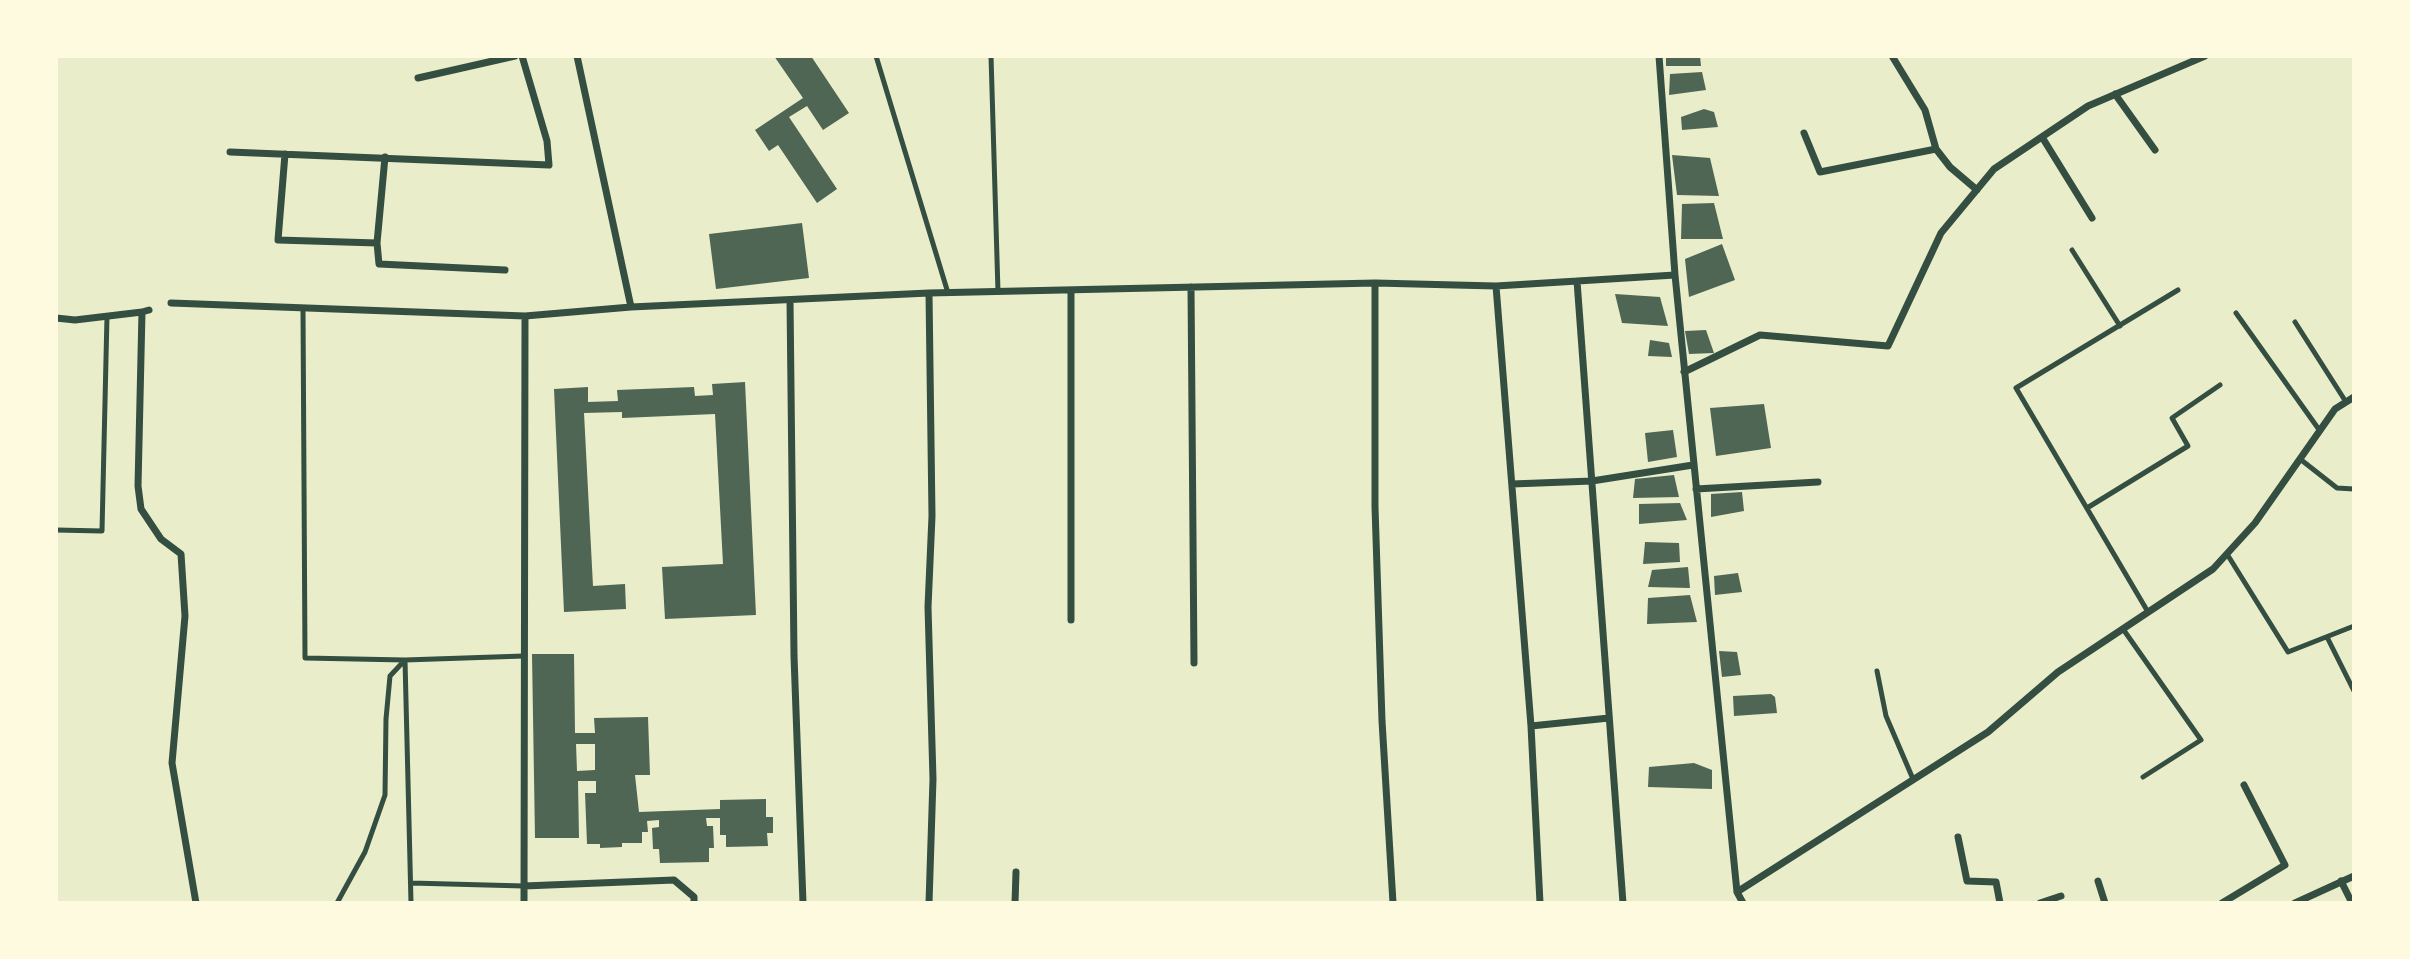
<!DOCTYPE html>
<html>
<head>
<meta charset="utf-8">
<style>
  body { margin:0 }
  #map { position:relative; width:2410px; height:959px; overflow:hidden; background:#e9edc9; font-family:"Noto Sans",sans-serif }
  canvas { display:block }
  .frame { position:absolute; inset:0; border:58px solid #fefae0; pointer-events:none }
</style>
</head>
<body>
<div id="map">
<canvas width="2410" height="959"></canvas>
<div class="frame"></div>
</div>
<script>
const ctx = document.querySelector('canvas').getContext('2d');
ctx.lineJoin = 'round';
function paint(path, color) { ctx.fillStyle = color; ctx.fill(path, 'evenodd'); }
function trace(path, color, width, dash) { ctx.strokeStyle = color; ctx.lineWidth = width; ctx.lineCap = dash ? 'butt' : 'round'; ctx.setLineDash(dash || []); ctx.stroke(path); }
paint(new Path2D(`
  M774 56H811L849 113 823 130 807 106 789 117 837 189 817 203 778 145 769 151 755 130 803 98Z
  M1666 56H1700L1701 66H1666Z
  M1702 72 1706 90 1669 95 1670 74Z
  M1704 109 1714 112 1718 127 1682 130 1681 117Z
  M1672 155 1710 158 1719 196 1677 195Z
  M1714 203 1723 239H1681L1682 204Z
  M802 223 809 278 716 289 709 234Z
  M1722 244 1735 280 1689 297 1685 259Z
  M1615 294 1660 297 1668 326 1622 323Z
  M1706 330 1714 353 1689 354 1685 331Z
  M1650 340 1669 343 1672 357 1648 356Z
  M745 382 756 615 665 619 662 567 723 564 715 414 622 418V412L584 413 593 586 625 584 626 609 564 612 554 389 588 387V402L618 401 617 390 694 387 695 396 713 395 712 384Z
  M1764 404 1771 448 1716 456 1710 408Z
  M1673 430 1677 457 1648 462 1645 433Z
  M1674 475 1679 497 1633 498 1635 479Z
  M1742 492 1744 511 1711 517V494Z
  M1680 503 1687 520 1639 524V504Z
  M1645 542 1679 543 1680 562 1643 564Z
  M1688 567 1690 588 1648 587 1652 570Z
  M1738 573 1742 592 1715 595 1714 576Z
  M1690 595 1697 622 1647 624 1648 598Z
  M1719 651 1737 652 1741 675 1722 677Z
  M532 654H574L575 733H595L594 718 648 717 650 775H635L639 812 720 809V800L766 799V817H773V833H767L768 846 726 847V835H720V818H706L707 826H713L714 848H709V862L660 863 659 849H653L652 828 659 827V820L647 821 648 832H642V843H622V847L600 848V844H587L585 793H596V781H578L579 838H535ZM576 744H595V770L577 771Z
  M1771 694 1775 697 1777 713 1734 716 1733 696Z
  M1694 763 1712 770V789L1648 787 1649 767Z`), '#4f6655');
trace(new Path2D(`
  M876 56 948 293
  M991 56 998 292
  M2072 250 2120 326
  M303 308 305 658 405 660 411 903
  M2236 313 2320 431
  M2295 322 2346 402
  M2300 459 2337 488 2354 489
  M2087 508 2188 446 2172 418 2220 385
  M56 530 102 531 107 316
  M2227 554 2288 652 2354 626
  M2148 612 2016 388 2178 290
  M2123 629 2201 740 2143 777
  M2327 637 2354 691
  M1877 671 1886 716 1913 779
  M411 883 524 886
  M337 903 365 852 385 795 386 719 390 676 405 660 524 656`), '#344e41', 5);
trace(new Path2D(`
  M577 56 631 307
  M1659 56 1675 275 1737 892 1743 903
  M1892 56 1925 110 1936 149 1950 167 1977 190
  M418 78 515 56
  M2115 94 2155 150
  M1804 133 1820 172 1936 149
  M2042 137 2092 218
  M230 152 549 165 547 141 522 56
  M285 154 278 240 377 243 379 264 505 270
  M377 243 385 157
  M1577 281 1623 903
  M1375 283V507L1382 721 1393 903
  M1496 286 1531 726 1540 903
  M1191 287 1194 663
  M929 293 932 516 928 607 933 779 929 903
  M790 300 794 656 803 903
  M171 303 525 316 631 307 929 293 1375 283 1496 286 1675 275
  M149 310 142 312 138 486 141 509 161 539 181 554 185 616 172 763 196 903
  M56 318 75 320 142 312
  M1684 372 1760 335 1888 346 1941 233 1994 169 2088 106 2205 56
  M1512 484 1592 481 1693 465
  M1696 489 1818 482
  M1071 620V290
  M1531 726 1609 718
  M1958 837 1967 881 1996 882 2000 903
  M2098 881 2105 903
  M2341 881 2352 903
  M524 886 674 880 694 897V903
  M1737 892 1988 732 2058 672 2213 569 2255 523 2335 409 2354 397
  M524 903 525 316
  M1015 903 1016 872
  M2040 903 2061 896
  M2222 903 2285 865 2244 785
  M2295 903 2354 876`), '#344e41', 7);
</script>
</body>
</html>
